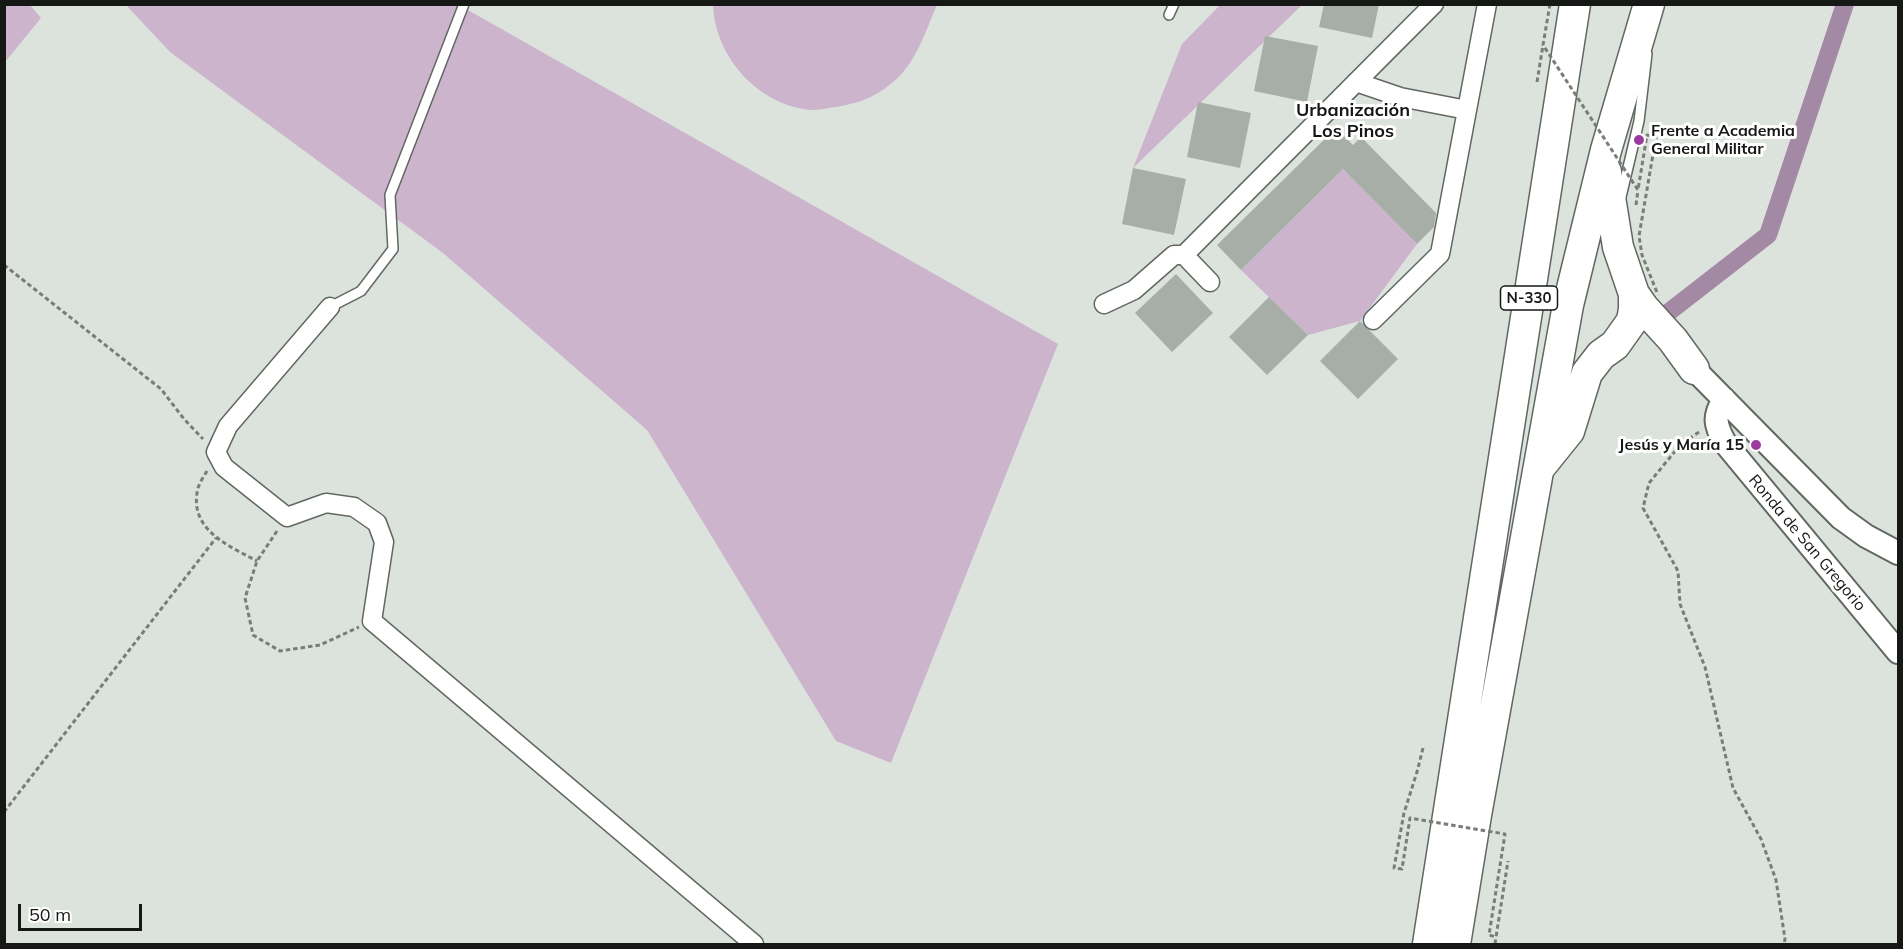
<!DOCTYPE html>
<html>
<head>
<meta charset="utf-8">
<style>
  body { margin:0 }
  #map { position:relative; width:1903px; height:949px; overflow:hidden; background:#dce3dc; font-family:Mulish,sans-serif }
  canvas { display:block }
  .frame { position:absolute; inset:0; border:6px solid #161816; pointer-events:none }
  .scale { position:absolute; left:18px; top:904px; width:124px; height:27px; box-sizing:border-box; border:3px solid #161816; border-top:0; padding-left:8px; font-size:18px; line-height:21px; white-space:nowrap; color:#161816; -webkit-text-stroke:4px #fff; paint-order:stroke }
</style>
</head>
<body>
<div id="map">
<canvas width="1903" height="949"></canvas>
<div class="frame"></div>
<div class="scale">50 m</div>
</div>
<script>
const ctx = document.querySelector('canvas').getContext('2d');
ctx.lineJoin = 'round';
function paint(path, color) { ctx.fillStyle = color; ctx.fill(path, 'evenodd'); }
function trace(path, color, width, dash) { ctx.strokeStyle = color; ctx.lineWidth = width; ctx.lineCap = dash ? 'butt' : 'round'; ctx.setLineDash(dash || []); ctx.stroke(path); }
function write(font, color, halo, rows, align = 'center') {
  ctx.font = font + ' Mulish,sans-serif'; ctx.lineWidth = 6; ctx.setLineDash([]); ctx.textBaseline = 'middle'; ctx.strokeStyle = halo; ctx.fillStyle = color; for (const [text, x, y, turn = 0] of rows) {
    ctx.save(); ctx.translate(x, y); ctx.rotate((+turn || 0) * Math.PI / 180); ctx.textAlign = isNaN(turn) ? turn : align; if (halo) ctx.strokeText(text, 0, 0); ctx.fillText(text, 0, 0); ctx.restore();
  }
}
paint(new Path2D(`
  M5 4 30 5 41 18 5 62Z
  M126 5H459L1058 344 891 763 836 741 647 430 443 253 170 52Z
  M713 5V4L937 5C925 32 916 64 892 83 873 99 853 105 829 108 823 109 817 110 811 110 758 105 715 57 713 5Z
  M1220 5H1302L1133 168 1182 44Z
  M1343 169 1417 244 1360 321 1308 335 1241 270Z`), '#cdb4cd');
trace(new Path2D(`
  M1665 315 1768 235 1845 4`), '#a389a3', 18);
paint(new Path2D(`
  M1324 4H1379L1372 38 1319 27Z
  M1265 36 1318 46 1307 102 1254 91Z
  M1198 102 1251 113 1240 168 1187 157Z
  M1336 128 1353 145 1361 137 1436 213 1434 227 1417 244 1343 169 1241 270 1217 245Z
  M1133 168 1186 179 1174 235 1122 224Z
  M1176 274 1213 313 1172 352 1135 313Z
  M1269 297 1308 335 1267 375 1229 337Z
  M1360 321 1398 359 1358 399 1320 361Z`), '#a7aea8');
const service = new Path2D(`
  M1169 15 1174 4
  M1621 197 1639 121 1647 54
  M330 307 361 291 393 249 390 195 464 4`);
const minor = new Path2D(`
  M1356 82 1400 97 1467 110 1487 4
  M1210 282 1184 255 1434 4
  M1104 304 1134 290 1174 255H1184
  M330 307 228 426 216 452 224 467 287 517 326 503 354 507 377 523 384 542 372 621 754 944
  M1373 320 1440 254 1467 110`);
const tertiary = new Path2D(`
  M1694 369 1841 518 1866 536 1898 553
  M1724 399C1713 417 1715 425 1725 443L1898 652`);
const trunk = new Path2D(`
  M1606 172 1618 247 1634 294 1643 307 1673 340 1694 369
  M1540 467 1569 431 1587 373 1601 355 1615 345 1632 321 1634 309V294
  M1428 944 1575 4
  M1455 944 1476 815 1568 305 1606 150 1649 4`);
trace(service, '#616761', 12);
trace(minor, '#616761', 21);
trace(tertiary, '#616761', 26);
trace(trunk, '#616761', 33);
trace(new Path2D(`
  M1537 82 1543 45
  M1636 205 1638 190
  M4 265 161 389 184 419 203 439
  M1699 432 1681 444 1649 483 1643 508 1678 571 1680 604 1705 667 1733 788 1761 839 1776 880 1785 939 1784 944
  M207 471C204 476 200 482 198 488 188 529 227 545 257 561
  M277 531 257 561 245 598 253 635 280 651 320 645 359 627
  M4 812 216 538
  M1495 944 1496 937`), '#787d78', 3, [4.5, 3]);
trace(service, '#fff', 9);
trace(minor, '#fff', 18);
trace(tertiary, '#fff', 22);
trace(trunk, '#fff', 30);
trace(new Path2D(`
  M1550 4 1543 45 1638 190 1647 135 1656 137 1639 236 1642 255 1658 295
  M1423 748 1417 772 1404 813 1394 868 1402 869 1410 818 1505 834 1489 935 1496 937 1508 861`), '#787d78', 3, [4.5, 3]);
for (const [x, y, r, color] of [
  [1639,140,6,"#9d3aa1"],
  [1756,445,6,"#9d3aa1"]
]) { const dot = new Path2D(); dot.arc(x, y, r, 0, 2 * Math.PI); ctx.fillStyle = color; ctx.fill(dot); trace(dot, '#fff', 2); }
for (const [x, y, w] of [
  [1529,298,57]
]) { const box = new Path2D(); box.roundRect(x - w / 2, y - 12, w, 24, 4.5); ctx.fillStyle = '#fff'; ctx.fill(box); trace(box, '#161816', 1.5); }
write('bold 15px', '#161816', null, [
  ["N-330",1529,298]
]);
write('bold 16px', '#161816', '#fff', [
  ["Frente a Academia",1651,131],
  ["General Militar",1651,149],
  ["Jesús y María 15",1744,445,"right"]
], 'left');
write('16px', '#161816', '#fff', [
  ["Ronda de San Gregorio",1807,543,50]
]);
write('bold 18px', '#161816', '#fff', [
  ["Urbanización",1353,111],
  ["Los Pinos",1353,132]
]);
</script>
</body>
</html>
